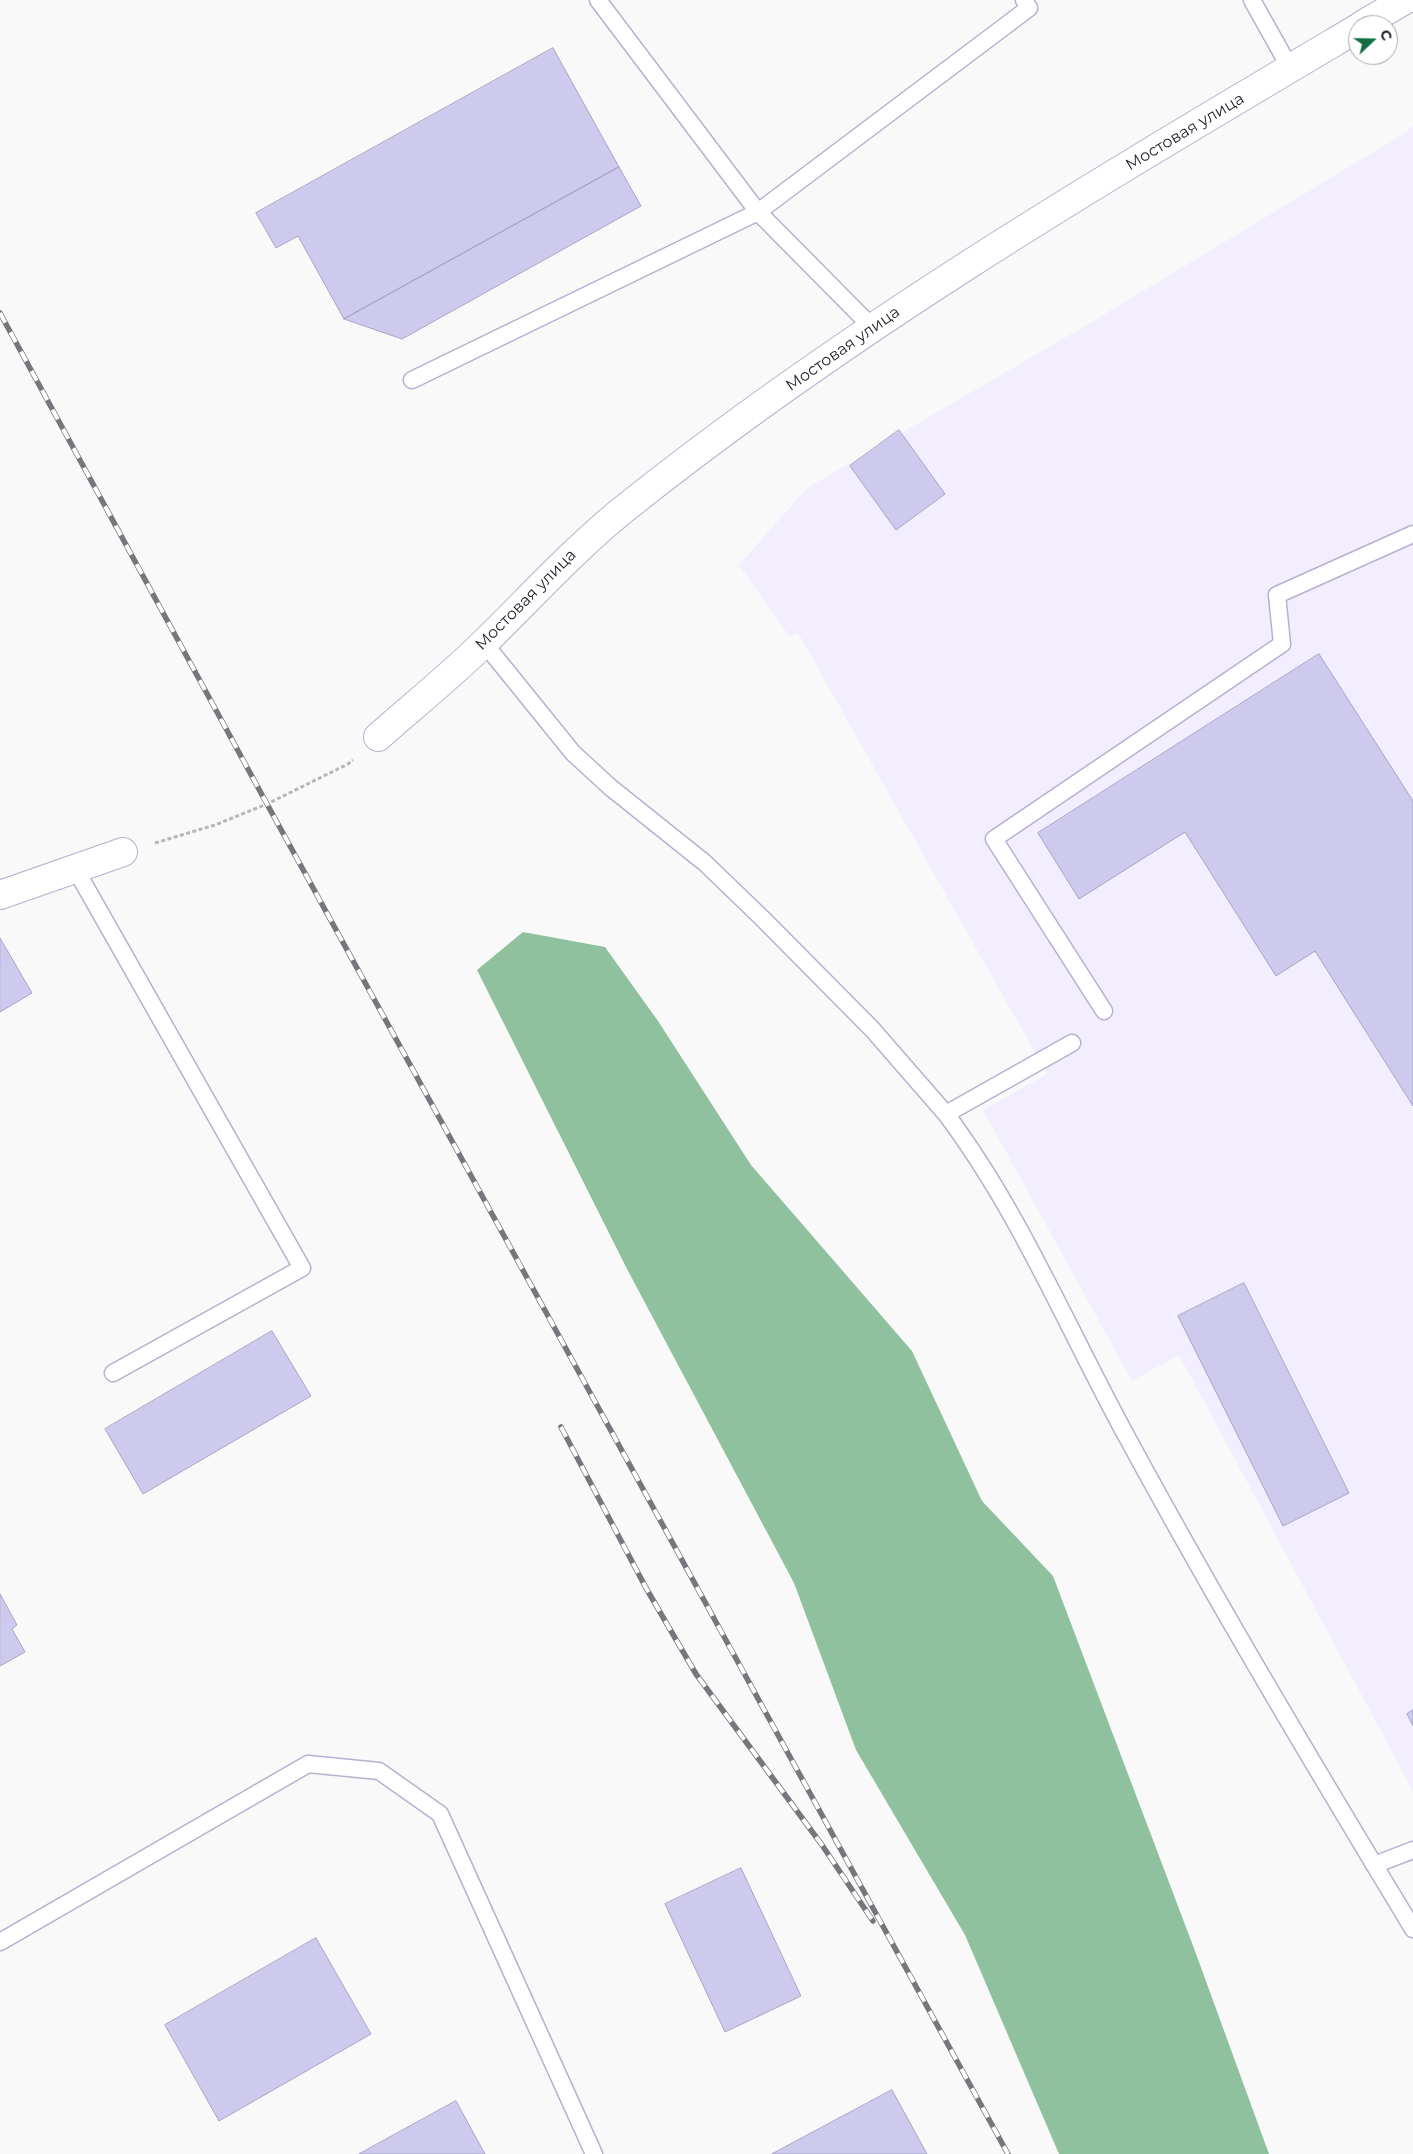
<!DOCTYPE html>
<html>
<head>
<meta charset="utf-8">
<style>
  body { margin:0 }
  #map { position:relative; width:1413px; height:2154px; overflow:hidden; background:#f9f9f9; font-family:Montserrat,sans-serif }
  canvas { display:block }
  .north { position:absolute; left:1348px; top:15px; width:50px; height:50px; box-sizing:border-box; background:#fff; border:1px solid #a6a5aa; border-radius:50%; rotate:69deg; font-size:14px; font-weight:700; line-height:20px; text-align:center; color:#211e2a }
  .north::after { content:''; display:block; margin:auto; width:18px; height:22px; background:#116e43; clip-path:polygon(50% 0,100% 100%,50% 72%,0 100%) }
</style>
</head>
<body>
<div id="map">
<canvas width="1413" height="2154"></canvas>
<div class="north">С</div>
</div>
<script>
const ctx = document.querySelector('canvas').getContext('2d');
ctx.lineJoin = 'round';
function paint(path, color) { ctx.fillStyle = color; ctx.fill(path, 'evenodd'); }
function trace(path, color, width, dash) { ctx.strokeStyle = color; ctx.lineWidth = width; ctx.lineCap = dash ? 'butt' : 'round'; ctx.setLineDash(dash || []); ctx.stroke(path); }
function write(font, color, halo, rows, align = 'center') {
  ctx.font = font + ' Montserrat,sans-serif'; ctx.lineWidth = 4; ctx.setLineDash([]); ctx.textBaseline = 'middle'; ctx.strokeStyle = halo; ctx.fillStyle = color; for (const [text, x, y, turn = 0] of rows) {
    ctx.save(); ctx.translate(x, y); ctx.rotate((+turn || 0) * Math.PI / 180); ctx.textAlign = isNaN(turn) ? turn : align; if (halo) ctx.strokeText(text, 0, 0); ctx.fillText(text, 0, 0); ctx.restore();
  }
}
paint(new Path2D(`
  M1413 126V1791L1179 1355 1132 1381 983 1110 1047 1074 798 633 789 636 739 565 807 488 1085 326 1402 135Z`), '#f2eeff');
paint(new Path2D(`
  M523 932 605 947 658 1021 751 1165 912 1351 982 1501 1053 1576 1195 1951 1269 2154H1059L965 1935 856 1750 794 1583 627 1269 477 970Z`), '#90c19e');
const building = new Path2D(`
  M553 48 619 167 344 319 298 236 276 248 256 213Z
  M619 167 641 206 402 339 344 319Z
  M899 430 945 494 896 530 850 466Z
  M1319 654 1413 801V1106L1315 951 1276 976 1185 832 1079 899 1038 833Z
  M0 938 32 993 0 1012Z
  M1244 1283 1349 1493 1283 1526 1178 1316Z
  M272 1331 311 1396 143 1494 105 1429Z
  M0 1594 17 1625 12 1629 25 1652 0 1666Z
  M1413 1710V1726L1407 1714Z
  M741 1868 801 1996 725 2032 665 1904Z
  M316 1938 371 2034 219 2121 165 2025Z
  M892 2090 927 2154H772Z
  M456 2101 485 2154H359Z`);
paint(building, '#cecaee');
trace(building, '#a7a4c6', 1);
const lane = new Path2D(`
  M598 0 758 212 872 327
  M1252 0 1290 68
  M412 380 758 212 1029 8 1024 0
  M484 643 573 753 610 787 705 863 762 918 872 1029 946 1114 1072 1043
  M76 870 302 1268 113 1373
  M1104 1011 994 839 1282 644 1277 595 1413 534
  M946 1114C1021 1214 1068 1330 1128 1439 1218 1605 1315 1767 1413 1929
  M1374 1865 1413 1850
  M0 1942 308 1764 379 1771 440 1814 594 2154`);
const street = new Path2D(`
  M1362 25 1405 0
  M378 737C414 705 453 674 487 640 531 597 572 552 619 513 849 328 1105 178 1358 28
  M0 895 123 852`);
trace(lane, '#b8afd1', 19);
trace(street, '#b8afd1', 30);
trace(new Path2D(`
  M155 843 215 825 267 804 348 764 353 760`), '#b6b5b9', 3, [4, 2.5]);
trace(lane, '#fff', 16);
trace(street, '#fff', 28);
const rail = new Path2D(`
  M0 313 267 804 1008 2154
  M561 1427 646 1588 696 1674 822 1845 873 1921`);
trace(rail, '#78767d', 5.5);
trace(rail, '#fff', 4, [11]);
write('16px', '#211e2a', '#fff', [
  ["Мостовая улица",1185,132,-31],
  ["Мостовая улица",843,349,-35],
  ["Мостовая улица",526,600,-45]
]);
</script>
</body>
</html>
